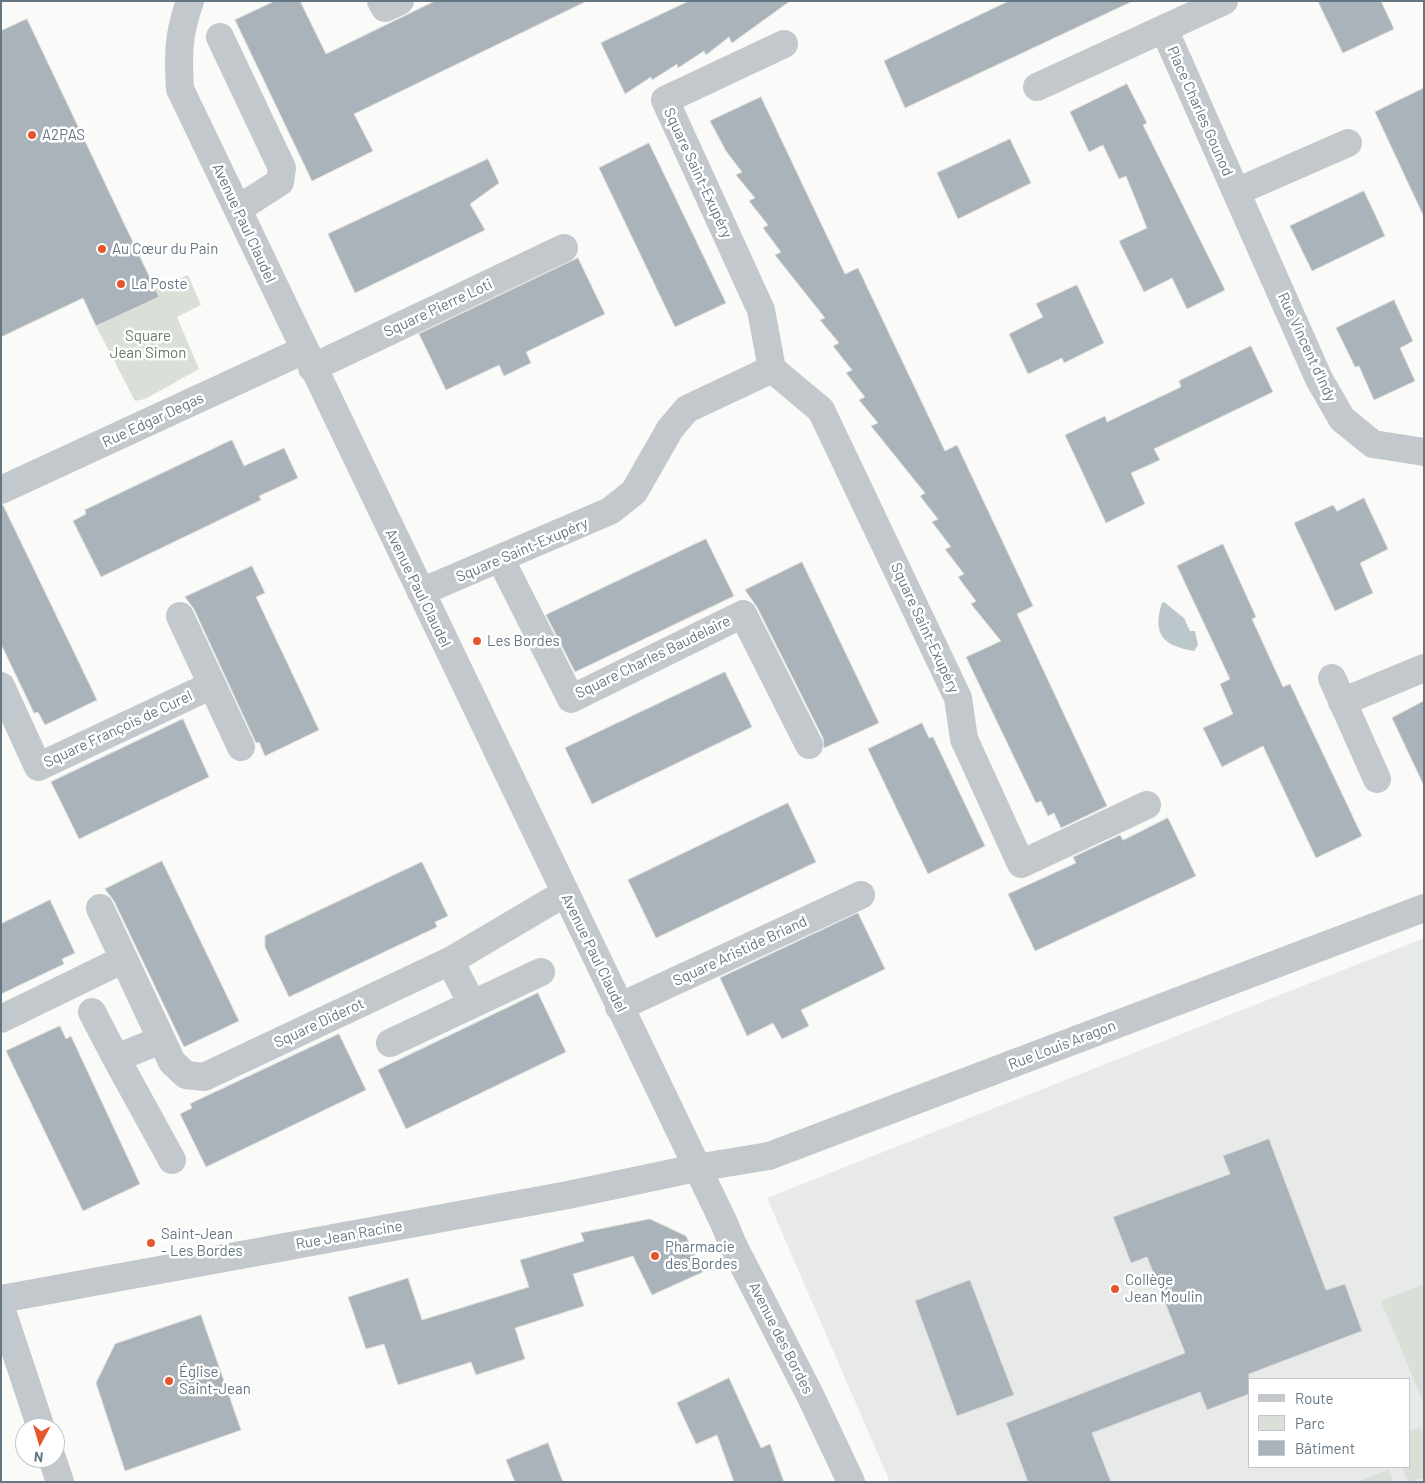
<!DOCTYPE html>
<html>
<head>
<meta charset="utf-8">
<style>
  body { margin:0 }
  #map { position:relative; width:1425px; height:1483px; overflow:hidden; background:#fafaf8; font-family:Barlow,sans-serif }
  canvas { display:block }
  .frame { position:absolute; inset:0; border:2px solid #657683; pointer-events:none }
  .legend { position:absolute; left:1248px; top:1378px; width:162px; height:90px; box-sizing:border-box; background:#fff; border:1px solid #c1c8cd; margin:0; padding:6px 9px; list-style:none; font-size:15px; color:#657683 }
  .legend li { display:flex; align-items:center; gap:10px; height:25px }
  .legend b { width:25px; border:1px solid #c1c8cd }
  .north { position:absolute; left:15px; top:1418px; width:50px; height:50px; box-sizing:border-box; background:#fff; border:1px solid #c1c8cd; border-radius:50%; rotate:186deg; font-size:14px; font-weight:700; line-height:20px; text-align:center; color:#657683 }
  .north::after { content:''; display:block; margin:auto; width:18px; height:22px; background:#e4572e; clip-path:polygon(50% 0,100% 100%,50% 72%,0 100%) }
</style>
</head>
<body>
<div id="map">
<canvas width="1425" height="1483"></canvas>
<div class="frame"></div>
<ul class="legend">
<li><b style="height:6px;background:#c3c8cc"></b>Route</li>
<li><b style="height:14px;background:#dadfd7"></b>Parc</li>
<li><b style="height:14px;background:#aab3b9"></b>Bâtiment</li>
</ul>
<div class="north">N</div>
</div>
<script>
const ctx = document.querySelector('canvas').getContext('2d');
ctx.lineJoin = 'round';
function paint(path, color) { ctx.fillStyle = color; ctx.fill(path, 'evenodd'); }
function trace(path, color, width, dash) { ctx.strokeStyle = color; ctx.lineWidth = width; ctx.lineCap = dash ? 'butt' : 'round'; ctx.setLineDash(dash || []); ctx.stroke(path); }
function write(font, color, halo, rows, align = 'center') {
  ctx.font = font + ' Barlow,sans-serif'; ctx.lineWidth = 5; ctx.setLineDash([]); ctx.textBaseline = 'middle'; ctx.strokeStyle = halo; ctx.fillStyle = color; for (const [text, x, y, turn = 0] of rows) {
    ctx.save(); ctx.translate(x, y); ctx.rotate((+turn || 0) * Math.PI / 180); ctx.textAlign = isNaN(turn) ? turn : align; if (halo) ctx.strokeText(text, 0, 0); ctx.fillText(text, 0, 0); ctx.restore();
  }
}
paint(new Path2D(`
  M1424 938V1482H890L767 1198ZM1249 1379H1409V1467H1249Z`), '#e8e9e9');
paint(new Path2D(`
  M188 275 201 305 177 317 199 369 145 399 135 401 96 326 159 297 155 289Z
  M1424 1284V1404L1381 1301Z
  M1421 1427 1424 1434V1478L1408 1482 1402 1467H1409V1431Z
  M1389 1469 1393 1482H1358Z`), '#dadfd7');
paint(new Path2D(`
  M1164 602 1184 618 1190 631H1195L1198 645 1194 651C1163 646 1152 634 1162 603Z`), '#bbc7cb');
const building = new Path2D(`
  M275 1H300L326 54 435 1H587L354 114 373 151 312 181 235 20Z
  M689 1H790L732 43 729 37 706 55 704 51 678 68 677 64 652 80 651 77 625 94 601 43Z
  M1009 1H1133L905 108 884 61Z
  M1318 1H1381L1394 29 1343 53Z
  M27 19 159 297 96 326 83 298 1 337V31Z
  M1127 84 1147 123 1143 125 1225 290 1187 309 1172 278 1144 292 1119 241 1147 228 1126 176 1119 179 1103 145 1089 152 1070 112Z
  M1424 88V217L1375 112Z
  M761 97 845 274 858 268 945 451 957 445 1033 606 1017 614 1107 806 1061 828 1054 813 1048 816 1041 801 1036 803 966 657 1001 641 971 604 976 601 958 577 964 574 945 549 951 547 932 522 938 519 920 496 925 493 871 426 878 423 859 400 865 397 846 373 852 370 833 346 839 343 820 320 825 318 775 255 781 252 763 228 768 225 749 201 755 198 736 175 742 172 726 151 710 121Z
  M1010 139 1031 183 958 219 937 173Z
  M649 143 726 303 675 327 599 168Z
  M488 159 499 183 470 204 485 230 355 293 328 234Z
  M1364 191 1385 236 1312 271 1290 226Z
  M578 258 605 314 526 352 531 363 504 376 499 365 446 390 419 334Z
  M1077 285 1104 343 1064 363 1062 358 1028 374 1009 334 1043 317 1036 304Z
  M1394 300 1413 341 1400 348 1415 381 1374 400 1359 366 1355 367 1336 328Z
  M1251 346 1273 392 1154 449 1160 460 1131 473 1145 504 1106 523 1065 435 1105 416 1107 422 1181 387 1179 381Z
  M232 440 244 466 284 448 298 478 259 496 261 500 101 577 73 521 86 514 85 510Z
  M1364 498 1388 549 1360 563 1373 593 1335 611 1294 523 1333 505 1337 511Z
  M1 505H3L97 700 45 725 38 712 34 713 1 644Z
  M706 539 734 596 575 672 546 615Z
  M1223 544 1256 617 1252 619 1283 687 1290 684 1362 836 1316 858 1263 746 1222 767 1203 728 1233 714 1220 684 1230 679 1177 566Z
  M802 562 879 723 824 748 823 738 757 607 745 590Z
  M252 566 265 593 256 597 319 730 265 756 259 742 256 743 194 609 185 597Z
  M725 672 752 727 592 804 565 748Z
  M1424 701V786L1392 718Z
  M183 719 209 777 79 839 51 782Z
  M922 723 929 738 933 737 985 846 928 874 868 749Z
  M788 803 816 862 656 938 628 880Z
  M1168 818 1196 876 1035 951 1008 894 1076 863 1073 857 1120 835 1123 840Z
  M162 861 239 1021 184 1047 114 901 105 889Z
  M422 862 448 916 435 922 437 927 289 997 265 947V936Z
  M50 900 75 953 62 959 64 964 1 994V924Z
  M858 913 885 969 801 1010 809 1026 782 1039 773 1023 747 1036 720 978Z
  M538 993 566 1052 406 1129 378 1070Z
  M60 1026 66 1039 71 1036 140 1184 83 1211 6 1051Z
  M339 1034 366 1090 206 1167 180 1114 192 1108 190 1104Z
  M1269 1139 1326 1290 1345 1284 1362 1331 1249 1374V1394L1207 1410 1200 1392 1092 1433 1111 1482H1028L1006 1423 1185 1353 1147 1257 1131 1263 1113 1217 1230 1174 1223 1156Z
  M650 1219 686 1236 703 1272 652 1295 633 1256 573 1274 584 1306 515 1328 525 1359 476 1375 471 1362 398 1385 384 1344 366 1349 348 1297 408 1278 422 1320 529 1287 520 1260 584 1241 581 1233Z
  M970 1280 1014 1395 957 1416 915 1301Z
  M201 1315 241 1430 125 1471 96 1383 115 1344Z
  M729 1378 761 1448 770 1444 784 1482H734L717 1435 696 1444 677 1403Z
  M548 1443 563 1482H515L506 1460Z`);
paint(building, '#aab3b9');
trace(building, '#dcdcda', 1);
trace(new Path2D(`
  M381 1 385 8 400 1
  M1164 29 1319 379 1342 419 1373 444 1424 452
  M220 37 282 168 280 182 238 209
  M784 44 665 100 761 310 772 369 821 410 958 698 964 739 1021 864 1147 805
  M1037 87 1224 1
  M1236 192 1348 143
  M312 368 564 248
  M1 490 304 350
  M501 560 571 699 743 614 809 745
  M421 592 610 511 634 492 670 429 687 409 772 369
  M180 616 241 747
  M1332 678 1377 779
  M1 686 38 767 212 685
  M1342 702 1424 668
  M100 908 172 1062 186 1075 204 1077 450 961 565 893
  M450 961 472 1004
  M619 1007 861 895
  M92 1012 116 1058
  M1 1019 124 959
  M161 1040 116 1058 172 1160
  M390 1043 541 972
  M1 1308 41 1428
  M52 1458 60 1482`), '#c3c8cc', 28);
trace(new Path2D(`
  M190 1C178 35 178 54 180 89L724 1223 733 1245 811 1397 851 1482
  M1 1299 568 1195 696 1168 769 1156 1424 908`), '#c3c8cc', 28);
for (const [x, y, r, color] of [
  [32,135,5,"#e4572e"],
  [102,249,5,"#e4572e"],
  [121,284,5,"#e4572e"],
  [477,641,5,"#e4572e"],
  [151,1243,5,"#e4572e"],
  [655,1256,5,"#e4572e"],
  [1115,1289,5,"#e4572e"],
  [169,1381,5,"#e4572e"]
]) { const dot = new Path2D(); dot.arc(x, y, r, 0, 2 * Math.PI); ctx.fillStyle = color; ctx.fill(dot); trace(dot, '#fff', 2); }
write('15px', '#657683', '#fff', [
  ["Place Charles Gounod",1200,111,66],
  ["Square Saint-Exupéry",698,173,65],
  ["Avenue Paul Claudel",244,223,65],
  ["Square Pierre Loti",438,308,-25],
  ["Rue Vincent d'Indy",1307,347,65],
  ["Rue Edgar Degas",153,420,-25],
  ["Square Saint-Exupéry",522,550,-23],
  ["Avenue Paul Claudel",418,588,64],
  ["Square Saint-Exupéry",925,628,65],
  ["Square Charles Baudelaire",653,657,-26],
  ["Square François de Curel",118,729,-25],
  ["Square Aristide Briand",740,951,-25],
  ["Avenue Paul Claudel",594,953,64],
  ["Square Diderot",319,1023,-25],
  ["Rue Louis Aragon",1062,1045,-21],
  ["Rue Jean Racine",349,1235,-10],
  ["Avenue des Bordes",781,1338,63]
]);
write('15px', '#657683', '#fff', [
  ["A2PAS",42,135],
  ["Au Cœur du Pain",112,249],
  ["La Poste",131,284],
  ["Les Bordes",487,641],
  ["Saint-Jean",161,1234],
  ["- Les Bordes",161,1251],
  ["Pharmacie",665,1247],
  ["des Bordes",665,1264],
  ["Collège",1125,1280],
  ["Jean Moulin",1125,1297],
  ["Église",179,1372],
  ["Saint-Jean",179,1389]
], 'left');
write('15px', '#687a64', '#fff', [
  ["Square",148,336],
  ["Jean Simon",148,353]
]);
</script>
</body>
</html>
